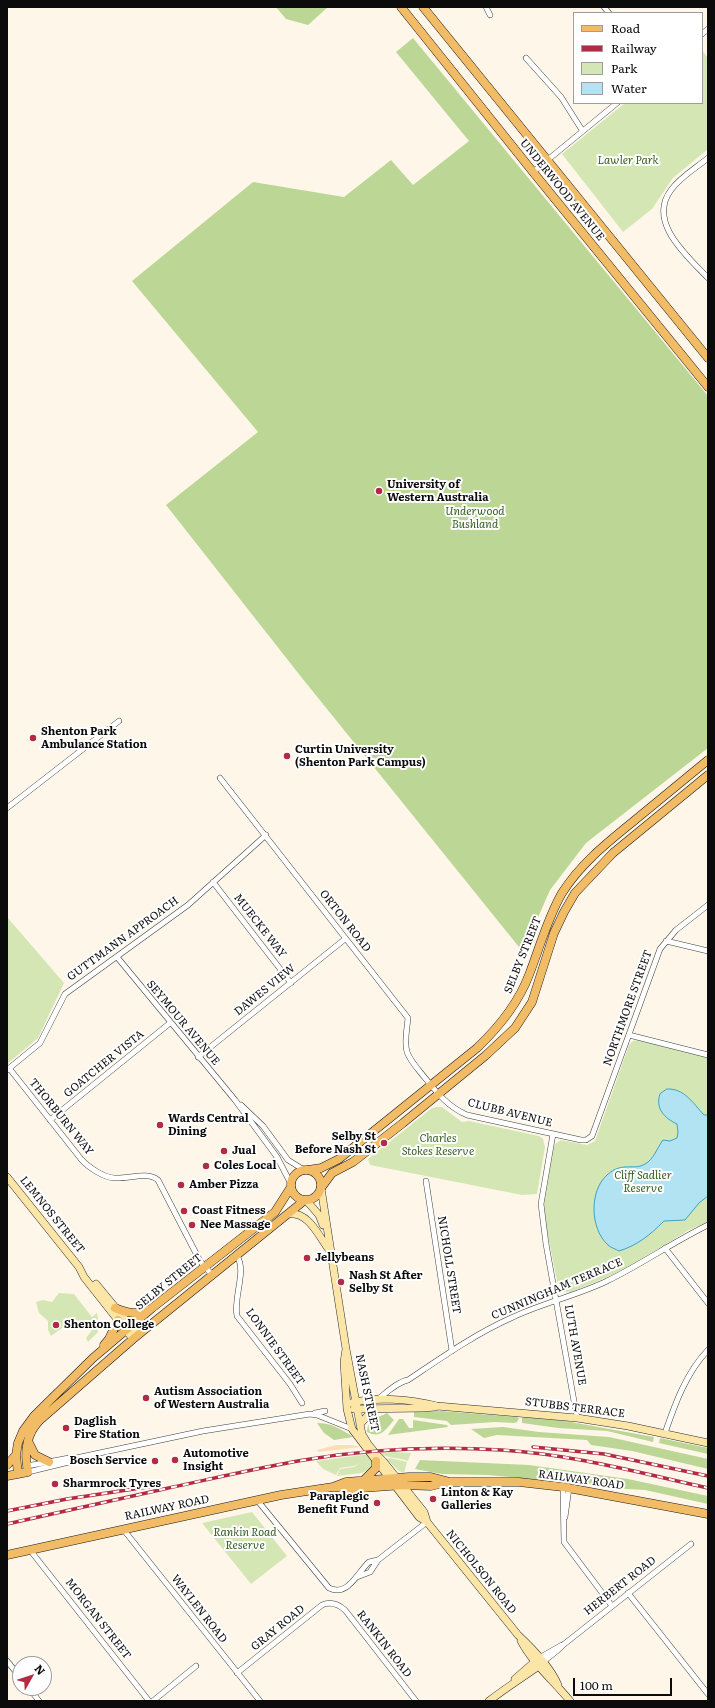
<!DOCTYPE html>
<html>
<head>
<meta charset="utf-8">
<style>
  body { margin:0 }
  #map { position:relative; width:715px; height:1708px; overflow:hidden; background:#fef7e9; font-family:Literata,serif }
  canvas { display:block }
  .frame { position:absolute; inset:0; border:8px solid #0b0b0b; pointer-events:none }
  .legend { position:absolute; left:573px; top:12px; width:130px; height:92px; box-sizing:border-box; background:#fff; border:1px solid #9d9d9d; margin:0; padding:5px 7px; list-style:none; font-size:12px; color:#0b0b0b }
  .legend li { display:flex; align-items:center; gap:8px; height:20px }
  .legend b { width:20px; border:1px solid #9d9d9d }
  .north { position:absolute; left:12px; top:1656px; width:40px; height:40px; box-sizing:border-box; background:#fff; border:1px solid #9d9d9d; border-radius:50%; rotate:51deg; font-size:11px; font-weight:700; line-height:16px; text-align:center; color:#0b0b0b }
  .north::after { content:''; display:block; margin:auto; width:14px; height:18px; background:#b32a44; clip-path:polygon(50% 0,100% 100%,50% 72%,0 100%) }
  .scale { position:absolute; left:573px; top:1678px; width:99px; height:18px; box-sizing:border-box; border:2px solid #0b0b0b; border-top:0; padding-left:5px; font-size:12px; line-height:14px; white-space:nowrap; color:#0b0b0b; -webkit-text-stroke:3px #fff; paint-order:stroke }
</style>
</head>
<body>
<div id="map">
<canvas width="715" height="1708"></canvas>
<div class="frame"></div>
<ul class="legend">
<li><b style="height:5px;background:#f2bb65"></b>Road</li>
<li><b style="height:5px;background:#b32a44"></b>Railway</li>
<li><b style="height:11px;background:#d5e6b5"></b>Park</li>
<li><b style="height:11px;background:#b1e3f3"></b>Water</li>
</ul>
<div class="north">N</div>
<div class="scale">100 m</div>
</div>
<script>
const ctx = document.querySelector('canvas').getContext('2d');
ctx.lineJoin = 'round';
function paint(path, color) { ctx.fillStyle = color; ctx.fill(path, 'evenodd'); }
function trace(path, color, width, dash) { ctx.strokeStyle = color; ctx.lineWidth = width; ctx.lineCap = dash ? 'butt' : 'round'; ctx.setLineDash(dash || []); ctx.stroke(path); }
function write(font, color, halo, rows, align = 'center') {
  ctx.font = font + ' Literata,serif'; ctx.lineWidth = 4; ctx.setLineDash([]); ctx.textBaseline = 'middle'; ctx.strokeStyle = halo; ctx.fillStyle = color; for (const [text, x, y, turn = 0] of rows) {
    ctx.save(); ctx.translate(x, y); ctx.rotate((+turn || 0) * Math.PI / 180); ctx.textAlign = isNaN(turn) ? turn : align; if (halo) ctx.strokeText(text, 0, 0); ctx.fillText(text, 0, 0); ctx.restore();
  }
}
paint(new Path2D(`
  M702 50 708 58V149L673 178 652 209 623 232 562 154 625 103H702Z
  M7 917 64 983 38 1038 7 1064Z
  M638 1040 708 1058V1222L689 1230 628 1267 605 1278 571 1292H564L558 1286 546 1226 544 1205 554 1145 561 1140 587 1145 595 1141 629 1045 633 1041Z
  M436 1107H442L462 1122 469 1121 539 1136 543 1139 545 1147 537 1194 522 1195 370 1165 368 1159 432 1108Z
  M59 1293 74 1294 92 1317 97 1313 98 1318 97 1323 98 1332 88 1342 86 1338 92 1330 86 1324 81 1325 74 1330 62 1328 51 1336 48 1330V1321L39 1313 36 1302 43 1300 52 1302Z
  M394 1452 411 1453 408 1461C398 1457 388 1459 380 1453Z
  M369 1454 372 1460 371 1468 362 1473 337 1476 340 1469 354 1467 360 1463 354 1466 340 1468 336 1475 323 1469 316 1461Z
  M390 1458 407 1462 404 1473 399 1471 386 1459Z
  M252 1512 287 1556 251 1584 202 1523Z`), '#d5e6b5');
paint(new Path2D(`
  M276 7H328L308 25 286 19Z
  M413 38 708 396V748L586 843 550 890 523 952 302 678 166 505 258 432 132 281 253 182 344 197 391 160 413 185 469 141 396 52Z
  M441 1411 517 1417 519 1418 517 1422 514 1423 495 1422 451 1425 447 1421 414 1417V1412Z
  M387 1413 394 1420C385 1430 381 1439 367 1432 368 1417 376 1419 387 1413Z
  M525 1417 565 1421 654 1437 653 1442 607 1431 558 1428 522 1423V1418Z
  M399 1419H403L409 1428H413V1420L447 1425 448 1427 388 1435Z
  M317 1423C331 1423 341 1429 353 1437L334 1440 324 1433Z
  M503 1427 539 1432 609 1437 708 1459V1469L632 1451 591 1445 587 1440 497 1435 484 1438 471 1429Z
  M660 1438 708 1448V1454L659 1443Z
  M420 1460 529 1465 628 1479 708 1496V1504L645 1490 627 1489 567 1481 543 1480 488 1475 442 1474 415 1469Z`), '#bcd695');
paint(new Path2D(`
  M336 1445H352L362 1447 318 1452 317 1450Z`), '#f7e0b8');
const water = new Path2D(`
  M667 1089C684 1088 693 1103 704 1115H708V1196L699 1203 685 1220 664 1221C650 1235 638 1245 619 1251 616 1249 611 1248 608 1245 590 1229 589 1191 607 1175 622 1161 634 1171 645 1164 654 1159 657 1148 663 1140L670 1141 677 1138 678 1132 677 1124C664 1118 655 1108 660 1094Z`);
paint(water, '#b1e3f3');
trace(water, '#3ba3c6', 1);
const street = new Path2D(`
  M486 7 490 15
  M604 7 609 13
  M702 34 708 29
  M526 58 561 97 582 130
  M708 158C696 168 680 177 671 190 647 222 687 256 708 278
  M533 172 617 103
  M220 778 408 1018C407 1029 404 1042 407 1052 410 1060 416 1067 421 1073 435 1090 446 1106 467 1115L581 1140H586L592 1136 660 949 676 930 708 905
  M7 808 119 721
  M213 882 291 983
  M666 941 708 951
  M117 957 235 1100 277 1157 291 1184
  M629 1035 708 1055
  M198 1057 345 939
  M9 1068 81 1159C88 1167 104 1178 115 1178 128 1179 148 1171 158 1180L200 1261 213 1276
  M7 1070 40 1043 65 994 188 905 266 835
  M241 1105 263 1126 288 1160 304 1170
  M50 1120 170 1023
  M553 1134 541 1204 546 1244 577 1418
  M426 1181 452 1351
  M665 1248 708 1303
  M237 1256C247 1271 233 1298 237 1316L290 1384 302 1403
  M377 1400C386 1393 397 1382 408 1380 441 1358 475 1334 511 1318 542 1303 576 1296 607 1281 642 1264 673 1242 708 1225
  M315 1413 325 1411
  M665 1433C675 1404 686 1373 708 1350
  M27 1466 69 1458H76L203 1431 310 1414 317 1415 352 1429
  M28 1472 69 1462 75 1458
  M563 1487 564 1542 612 1606
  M257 1500 329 1588C348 1597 357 1573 369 1562L378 1560
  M565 1517 569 1488
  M123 1529 260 1701
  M30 1550 149 1701
  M357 1577 370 1572 378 1560 427 1522
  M628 1593 708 1694
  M539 1658 562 1645
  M7 1661 20 1677
  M543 1662 558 1650 563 1645 691 1544
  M237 1673 322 1605C331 1601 338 1604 345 1610L416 1701
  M29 1688 39 1701
  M153 1701 196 1666`);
const secondary = new Path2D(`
  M7 1177 79 1267 84 1277 133 1339
  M321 1188 346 1349 360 1424 362 1434 368 1444 376 1454 383 1461 424 1512 427 1522
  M306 1200 319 1215 323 1225
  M288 1214C309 1211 319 1237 330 1251
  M96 1284 138 1335
  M346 1349 344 1362 347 1409 352 1429 419 1517 427 1522 518 1635C533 1649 550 1666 558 1685
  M347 1404C373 1396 411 1399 437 1406L577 1418 628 1426 708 1443
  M354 1409 424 1408 435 1407
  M360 1424 374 1409
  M521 1641C533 1664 554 1681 570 1701
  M515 1679 539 1658
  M489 1701C507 1687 525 1676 543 1663`);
const primary = new Path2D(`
  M401 7 533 172 708 387
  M423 7 708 358
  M291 1185a15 15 0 1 1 30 0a15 15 0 1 1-30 0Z
  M308 1170 321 1168 339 1159 477 1048C499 1027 518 1004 529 975 540 947 547 919 562 893 581 863 608 842 635 820 659 800 684 780 708 760
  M321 1188 332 1173 353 1162 403 1123 485 1056 515 1028 532 1002 554 933 564 912 575 893 613 853 708 775
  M115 1308C127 1313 136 1315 148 1310
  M104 1345 109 1339 118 1320
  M28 1441 35 1455 49 1462
  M7 1465 16 1455
  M18 1474 16 1455 18 1443 23 1431 34 1416 93 1358 152 1308 275 1212 291 1187
  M7 1476 28 1472C24 1453 26 1434 40 1420L133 1339 305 1200
  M363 1481 376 1468V1461
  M335 1487 348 1489 403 1485 431 1486 447 1482
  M7 1555 281 1495 333 1487 346 1482 409 1477H431L450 1482H519L563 1487 708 1514`);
trace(street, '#3e3e3e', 6);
trace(secondary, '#2d2d2d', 8);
trace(primary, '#1c1c1c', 9);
trace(street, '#fff', 5);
trace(secondary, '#fbe6a7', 7);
trace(primary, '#f2bb65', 8);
const rail = new Path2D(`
  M533 1447 604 1454 708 1476
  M7 1511 67 1499 154 1486
  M7 1524C59 1512 112 1501 164 1489 211 1479 257 1468 304 1460 369 1449 436 1446 501 1450 571 1454 640 1473 708 1488`);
trace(rail, '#b32a44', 3.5);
trace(rail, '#fff', 2, [6]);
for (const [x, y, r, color] of [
  [379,491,4,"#b32a44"],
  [33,738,4,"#b32a44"],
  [287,756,4,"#b32a44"],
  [160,1125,4,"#b32a44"],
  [384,1143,4,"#b32a44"],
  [224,1151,4,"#b32a44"],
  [206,1166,4,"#b32a44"],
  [181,1185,4,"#b32a44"],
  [184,1211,4,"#b32a44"],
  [192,1225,4,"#b32a44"],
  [307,1258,4,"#b32a44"],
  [341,1282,4,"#b32a44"],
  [56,1325,4,"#b32a44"],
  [146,1398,4,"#b32a44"],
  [66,1428,4,"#b32a44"],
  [175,1460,4,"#b32a44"],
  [155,1461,4,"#b32a44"],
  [55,1484,4,"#b32a44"],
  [433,1499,4,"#b32a44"],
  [377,1503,4,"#b32a44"]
]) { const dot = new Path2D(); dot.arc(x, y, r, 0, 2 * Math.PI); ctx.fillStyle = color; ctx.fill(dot); trace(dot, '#fff', 1.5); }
write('italic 11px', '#355e1f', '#fff', [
  ["Lawler Park",628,161],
  ["Underwood",475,512],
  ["Bushland",475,525],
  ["Charles",438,1139],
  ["Stokes Reserve",438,1152],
  ["Cliff Sadlier",643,1176],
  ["Reserve",643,1189],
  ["Rankin Road",245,1533],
  ["Reserve",245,1546]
]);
write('11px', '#0b0b0b', '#fff', [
  ["UNDERWOOD AVENUE",562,190,51],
  ["ORTON ROAD",345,921,52],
  ["MUECKE WAY",260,926,52],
  ["GUTTMANN APPROACH",123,939,-36],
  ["SELBY STREET",523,955,-68],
  ["DAWES VIEW",265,990,-39],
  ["NORTHMORE STREET",628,1008,-70],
  ["SEYMOUR AVENUE",183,1023,50],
  ["GOATCHER VISTA",104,1064,-39],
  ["CLUBB AVENUE",510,1113,14],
  ["THORBURN WAY",61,1117,51],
  ["LEMNOS STREET",52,1215,51],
  ["NICHOLL STREET",449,1265,81],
  ["SELBY STREET",169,1282,-39],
  ["CUNNINGHAM TERRACE",557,1289,-23],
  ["LUTH AVENUE",575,1345,80],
  ["LONNIE STREET",275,1347,54],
  ["NASH STREET",367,1393,78],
  ["STUBBS TERRACE",575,1408,7],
  ["RAILWAY ROAD",581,1480,8],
  ["RAILWAY ROAD",167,1508,-12],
  ["NICHOLSON ROAD",481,1572,51],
  ["HERBERT ROAD",620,1586,-38],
  ["WAYLEN ROAD",199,1609,52],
  ["MORGAN STREET",98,1619,52],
  ["GRAY ROAD",278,1628,-39],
  ["RANKIN ROAD",384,1644,52]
]);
write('bold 11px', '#0b0b0b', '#fff', [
  ["University of",387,485],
  ["Western Australia",387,498],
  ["Shenton Park",41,732],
  ["Ambulance Station",41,745],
  ["Curtin University",295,750],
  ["(Shenton Park Campus)",295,763],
  ["Wards Central",168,1119],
  ["Dining",168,1132],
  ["Selby St",376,1137,"right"],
  ["Before Nash St",376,1150,"right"],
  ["Jual",232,1151],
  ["Coles Local",214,1166],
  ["Amber Pizza",189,1185],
  ["Coast Fitness",192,1211],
  ["Nee Massage",200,1225],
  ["Jellybeans",315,1258],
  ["Nash St After",349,1276],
  ["Selby St",349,1289],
  ["Shenton College",64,1325],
  ["Autism Association",154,1392],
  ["of Western Australia",154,1405],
  ["Daglish",74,1422],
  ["Fire Station",74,1435],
  ["Automotive",183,1454],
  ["Insight",183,1467],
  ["Bosch Service",147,1461,"right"],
  ["Sharmrock Tyres",63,1484],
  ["Linton & Kay",441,1493],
  ["Galleries",441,1506],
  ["Paraplegic",369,1497,"right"],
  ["Benefit Fund",369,1510,"right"]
], 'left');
</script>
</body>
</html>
